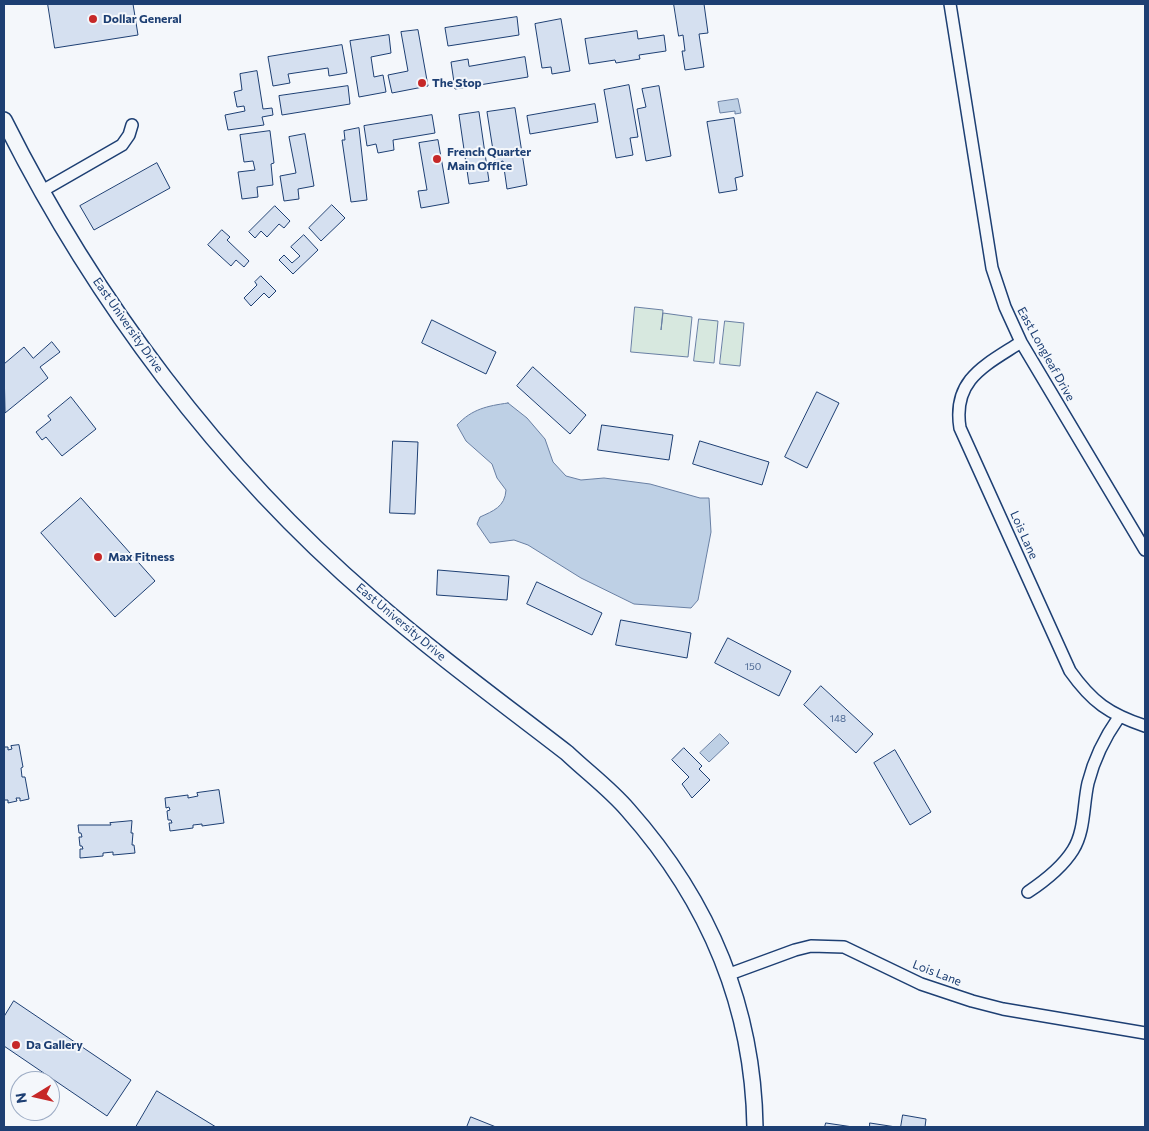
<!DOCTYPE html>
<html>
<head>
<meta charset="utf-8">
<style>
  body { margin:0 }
  #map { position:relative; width:1149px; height:1131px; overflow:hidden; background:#f4f7fb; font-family:Commissioner,sans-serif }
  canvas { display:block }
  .frame { position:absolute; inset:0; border:5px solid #1d3f73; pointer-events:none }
  .north { position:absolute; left:10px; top:1071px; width:50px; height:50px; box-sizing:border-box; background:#f4f7fb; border:1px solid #9eadc5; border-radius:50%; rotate:261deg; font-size:14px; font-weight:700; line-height:20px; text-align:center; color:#1d3f73 }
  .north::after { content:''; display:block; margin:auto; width:18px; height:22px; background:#c62828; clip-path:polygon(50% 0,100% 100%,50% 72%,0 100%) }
</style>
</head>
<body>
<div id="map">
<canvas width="1149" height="1131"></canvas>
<div class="frame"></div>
<div class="north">N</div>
</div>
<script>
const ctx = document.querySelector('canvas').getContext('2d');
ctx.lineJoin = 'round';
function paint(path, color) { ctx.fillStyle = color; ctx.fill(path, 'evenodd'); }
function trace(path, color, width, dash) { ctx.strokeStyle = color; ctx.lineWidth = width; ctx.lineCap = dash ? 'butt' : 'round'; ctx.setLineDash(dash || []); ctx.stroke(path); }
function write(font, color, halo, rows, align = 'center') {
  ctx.font = font + ' Commissioner,sans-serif'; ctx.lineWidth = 4; ctx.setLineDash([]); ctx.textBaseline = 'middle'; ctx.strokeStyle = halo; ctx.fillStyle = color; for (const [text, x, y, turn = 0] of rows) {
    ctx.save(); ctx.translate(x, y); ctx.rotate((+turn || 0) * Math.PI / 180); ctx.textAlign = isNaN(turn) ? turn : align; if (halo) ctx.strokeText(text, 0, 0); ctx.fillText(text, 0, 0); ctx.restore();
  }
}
const green = new Path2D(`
  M635 307 663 310 661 330 663 313 692 317 688 357 631 352Z
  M699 319 718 321 714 363 694 361Z
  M725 321 744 323 740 366 720 364Z`);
paint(green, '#d7e8df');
trace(green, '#687fa3', 1);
const water = new Path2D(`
  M738 99 741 113 735 114V111L720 113 718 102Z
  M508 403 527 418 545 439 553 462 566 476 581 480 604 478 650 484 700 498H709L711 532 698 600 691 608 634 604 581 578 528 545 514 540 490 543 477 524 480 517C493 511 505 507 506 490L497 478 492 464 466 441 457 425C472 409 487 406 508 403Z
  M720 734 729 743 709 762 700 753Z`);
paint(water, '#bed0e5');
trace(water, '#687fa3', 1);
const building = new Path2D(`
  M48 4H133L138 35 55 48Z
  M674 4H704L708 33 699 34 704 67 685 70 682 51H685L683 35 679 36Z
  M517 17 519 35 448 46 445 28Z
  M561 19 570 71 552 74 551 67 542 68 535 24Z
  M418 30 428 86 392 93 388 75 408 71 401 32Z
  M637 31 638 39 664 35 666 51 639 55 640 59 616 63 615 60 589 64 585 39Z
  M389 35 391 53 371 57 374 77 383 75 386 92 359 97 350 41Z
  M342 45 347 73 329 76 328 68 288 74 290 83 273 86 268 57Z
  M525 57 528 77 455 89 451 62 468 59 469 66Z
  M257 71 263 109 272 108 273 115 262 117 264 125 228 130 225 115 245 111 244 106 237 107 234 92 242 90 240 74Z
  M629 85 638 137 630 138 633 155 616 158 604 90Z
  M348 86 350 104 282 115 279 96Z
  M659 86 671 156 646 161 637 109 646 107 642 89Z
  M595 104 598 122 530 134 527 116Z
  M515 108 527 185 507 189 503 161 495 163 487 112Z
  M479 112 489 181 469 184 459 115Z
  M432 115 435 133 393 140 394 150 378 153 376 144 367 146 364 126Z
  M734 118 743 176 735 178 737 190 719 193 707 122Z
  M359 128 367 200 351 202 342 140H345L344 131Z
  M270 131 274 163 271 164 273 185 257 187 258 197 242 199 238 172 255 170 253 161 244 162 240 135Z
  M305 134 314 186 298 189 299 199 284 201 280 176 296 173 289 137Z
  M438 140 449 203 421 208 418 191 427 190 419 143Z
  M157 163 170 188 94 230 80 206Z
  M332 205 345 218 321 241 309 228Z
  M275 206 290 221 284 228 279 224 267 237 261 231 255 238 249 232Z
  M222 230 230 237 227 240 249 261 244 267 236 260 231 266 208 245Z
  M304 235 318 250 293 274 279 260 284 255 292 263 300 256 291 247Z
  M261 276 276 291 269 298 264 293 251 306 244 298 257 285 255 282Z
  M432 320 496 352 486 374 422 343Z
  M52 342 60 352 40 367 48 378 5 413 4 364 24 347 33 358Z
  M533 367 586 415 570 434 517 386Z
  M817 392 839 403 807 468 785 457Z
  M71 397 96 429 62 456 46 437 42 440 36 432 51 420 48 416Z
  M602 425 673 435 669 460 598 450Z
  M393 441 418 442 415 514 390 513Z
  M700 441 769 462 762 485 693 464Z
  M81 498 155 581 115 617 41 533Z
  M438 570 509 576 507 600 437 595Z
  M537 582 602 613 592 635 527 604Z
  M621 620 691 633 687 658 616 645Z
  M728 638 791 671 779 696 715 663Z
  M821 686 873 734 856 753 804 705Z
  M19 745 23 767 21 768 22 777H25L29 799 20 801V798H16L17 801 8 803V800H4V804V747H8V750L12 749 11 746Z
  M684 748 702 766 699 769 710 780 692 798 682 784 689 777 672 760Z
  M895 750 931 812 910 825 874 763Z
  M219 790 224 823 202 826V824L193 825V828L170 831 169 823H172L171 820H168L167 811 170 810 169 807 166 808 165 798 188 795V798L198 796 197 793Z
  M132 821 131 833H133L132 845H134L135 853 113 855V852L103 853V856L80 858V849H83L82 846H80L79 837H82L81 833H79L78 825H111L110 823Z
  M14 1001 131 1080 107 1116 4 1046V1017Z
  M157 1091 216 1127H136Z
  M903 1115 926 1119 925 1127H901Z
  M471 1117 496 1127H467Z
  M826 1123 853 1127H825Z
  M870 1123 896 1127H870Z`);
paint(building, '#d5e0f0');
trace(building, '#1d3f73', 1);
const street = new Path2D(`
  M950 4 992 268 1005 307 1021 342 1145 550
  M42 191 122 145 129 135 132 125
  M1021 342C986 365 952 379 960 428L1070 671C1092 702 1109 714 1145 726
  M1028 892C1043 882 1063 866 1073 850 1085 831 1083 805 1088 783 1094 759 1105 737 1119 717
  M727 975 795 950 811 946 844 947 921 984 972 1001 1003 1009 1145 1033`);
const secondary = new Path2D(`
  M4 120C94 300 219 467 371 598 434 653 501 702 567 753 587 772 610 789 628 810 708 900 753 1006 755 1127`);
trace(street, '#1d3f73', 14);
trace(secondary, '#1d3f73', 18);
trace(street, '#f4f7fb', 11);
trace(secondary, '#f4f7fb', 15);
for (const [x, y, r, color] of [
  [93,19,5,"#c62828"],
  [422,83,5,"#c62828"],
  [437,159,5,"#c62828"],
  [98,557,5,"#c62828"],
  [16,1045,5,"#c62828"]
]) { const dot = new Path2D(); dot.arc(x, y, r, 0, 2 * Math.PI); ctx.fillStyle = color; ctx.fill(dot); trace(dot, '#f4f7fb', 2); }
write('10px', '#4b6792', null, [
  ["150",753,667],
  ["148",838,719]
]);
write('bold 12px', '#1d3f73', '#f4f7fb', [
  ["Dollar General",103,19],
  ["The Stop",432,83],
  ["French Quarter",447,152],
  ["Main Office",447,166],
  ["Max Fitness",108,557],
  ["Da Gallery",26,1045]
], 'left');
write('12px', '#1d3f73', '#f4f7fb', [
  ["East University Drive",128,325,55],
  ["East Longleaf Drive",1046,354,61],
  ["Lois Lane",1024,535,66],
  ["East University Drive",401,622,40],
  ["Lois Lane",937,973,21]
]);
</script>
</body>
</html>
